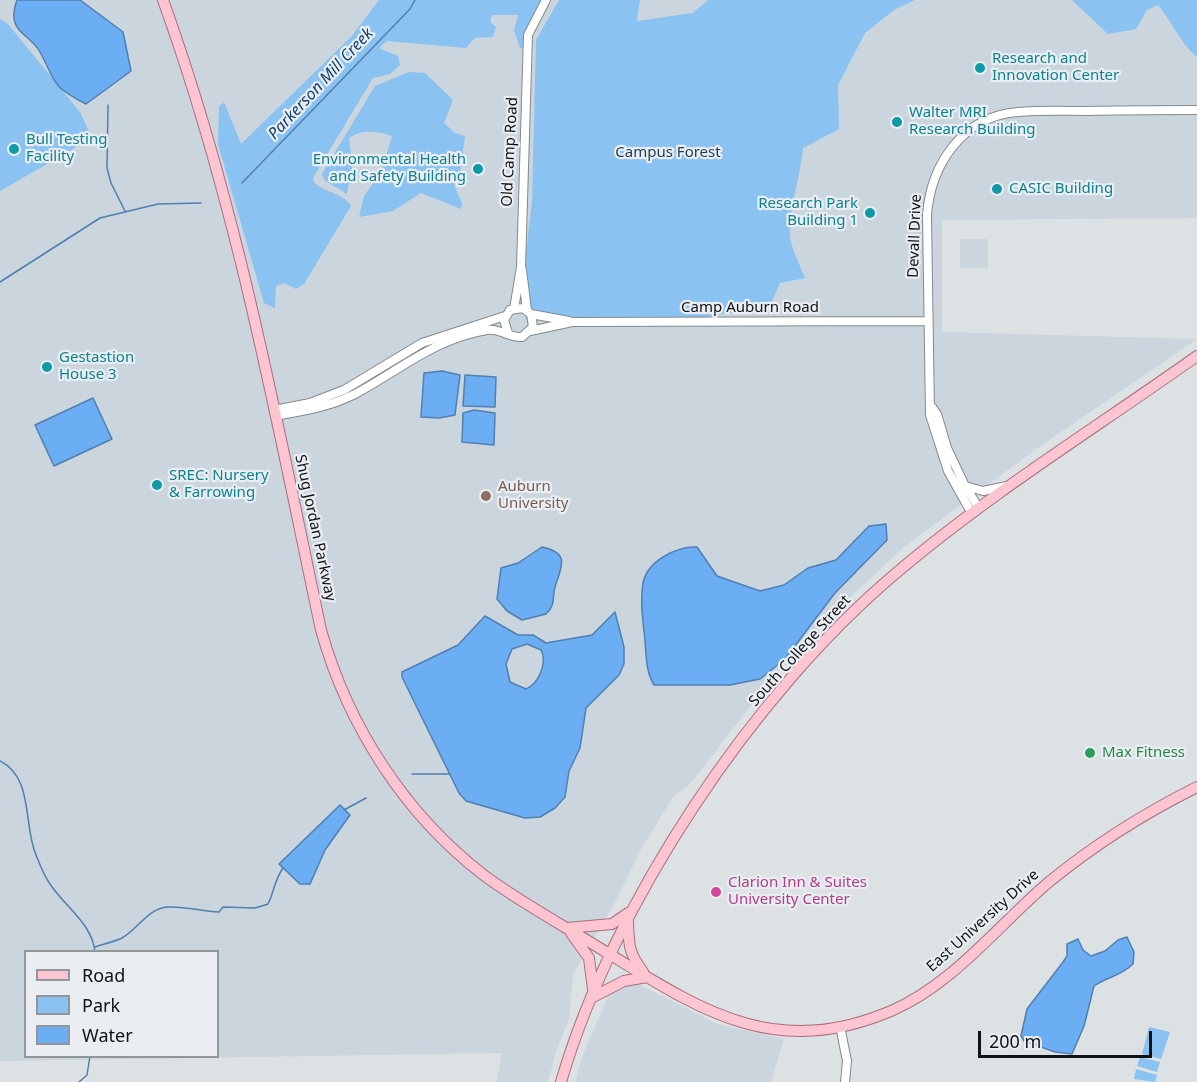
<!DOCTYPE html>
<html>
<head>
<meta charset="utf-8">
<style>
  body { margin:0 }
  #map { position:relative; width:1197px; height:1082px; overflow:hidden; background:#dce1e4; font-family:"Noto Sans",sans-serif }
  canvas { display:block }
  .legend { position:absolute; left:24px; top:950px; width:195px; height:108px; box-sizing:border-box; background:#eaeef2; border:2px solid #939699; margin:0; padding:8px 10px; list-style:none; font-size:18px; color:#101213 }
  .legend li { display:flex; align-items:center; gap:12px; height:30px }
  .legend b { width:30px; border:2px solid #939699 }
  .scale { position:absolute; left:978px; top:1031px; width:174px; height:27px; box-sizing:border-box; border:3px solid #101213; border-top:0; padding-left:8px; font-size:18px; line-height:21px; white-space:nowrap; color:#101213; -webkit-text-stroke:4px #eaeef2; paint-order:stroke }
</style>
</head>
<body>
<div id="map">
<canvas width="1197" height="1082"></canvas>
<ul class="legend">
<li><b style="height:8px;background:#fdc5d2"></b>Road</li>
<li><b style="height:16px;background:#8ac2f1"></b>Park</li>
<li><b style="height:16px;background:#6baef3"></b>Water</li>
</ul>
<div class="scale">200 m</div>
</div>
<script>
const ctx = document.querySelector('canvas').getContext('2d');
ctx.lineJoin = 'round';
function paint(path, color) { ctx.fillStyle = color; ctx.fill(path, 'evenodd'); }
function trace(path, color, width, dash) { ctx.strokeStyle = color; ctx.lineWidth = width; ctx.lineCap = dash ? 'butt' : 'round'; ctx.setLineDash(dash || []); ctx.stroke(path); }
function write(font, color, halo, rows, align = 'center') {
  ctx.font = font + ' "Noto Sans",sans-serif'; ctx.lineWidth = 4.5; ctx.setLineDash([]); ctx.textBaseline = 'middle'; ctx.strokeStyle = halo; ctx.fillStyle = color; for (const [text, x, y, turn = 0] of rows) {
    ctx.save(); ctx.translate(x, y); ctx.rotate((+turn || 0) * Math.PI / 180); ctx.textAlign = isNaN(turn) ? turn : align; if (halo) ctx.strokeText(text, 0, 0); ctx.fillText(text, 0, 0); ctx.restore();
  }
}
paint(new Path2D(`
  M0 0H1197V218L942 220V332L1197 339 1039 447 905 546 830 616 769 682 690 784 673 797 641 849 615 902 573 974 569 1019 556 1052 548 1082H497L502 1053 0 1061ZM26 952H218V1056H26Z
  M960 239H988V268H960Z
  M628 984 640 985 717 1024 784 1039 771 1082H575L582 1057 609 994Z`), '#cad5de');
paint(new Path2D(`
  M379 0H543L529 23 525 48H520L514 30 518 15H492L490 22 496 27 493 37 475 38 466 48 387 41 379 48 398 56 400 65 390 74 373 78 314 176 313 181C323 193 343 192 351 206L304 284 296 289 284 283 276 286 275 308 264 303 218 144 219 107 224 102 241 144 352 36Z
  M559 0H640L637 21 693 13 708 0H915L894 10 865 33 838 85 839 129 803 148C801 174 786 219 791 242 794 254 800 266 805 278L780 283 770 306 706 317 526 320 523 279 532 201 536 40Z
  M1072 0H1197V57C1180 43 1173 23 1158 5L1147 10 1136 29 1108 34Z
  M0 19 7 23 80 112 92 138 0 191Z
  M409 72 425 73 453 100 444 123 455 133 465 136 460 172 454 185 462 203 461 209 421 193 393 211 359 217 364 196 382 170 392 136C379 131 361 129 349 138L352 166 347 194 324 180 322 174 375 86Z
  M1149 1027 1170 1032 1161 1059 1142 1054Z
  M1140 1057 1160 1062 1157 1072 1137 1066Z
  M1136 1069 1157 1075 1155 1082 1134 1079Z`), '#8ac2f1');
const water = new Path2D(`
  M17 0H80L123 32 131 71 86 104C51 86 57 84 40 52 30 33 5 33 17 0Z
  M442 371 460 375 455 415 439 418 421 417 424 373Z
  M465 375 496 377 495 407 463 406Z
  M93 398 112 439 54 466 35 425Z
  M474 410 495 413 494 445 462 442 463 413Z
  M886 524 887 540 835 593 785 659 760 679 730 685H654C646 672 646 655 645 640 643 621 640 602 643 583 647 561 677 546 697 547L717 576 760 591 784 585 808 568 836 560 869 526Z
  M542 547C571 553 561 567 555 587 552 598 556 605 546 614L522 620 507 611 497 599 501 568 518 563Z
  M615 612 624 647V664L619 675 586 708 580 748 569 771 565 797 555 808 540 817 525 818 466 801 459 793 402 677V672L458 645 485 616 518 635H533L546 643 592 635ZM527 644 541 650C548 663 538 684 526 689L510 682 506 664 512 649Z
  M340 805 350 815 325 850 310 884H300L279 864Z
  M1127 937 1134 952 1133 964C1121 976 1107 977 1094 986L1084 1026 1072 1054 1055 1052 1024 1041 1021 1036 1027 1009 1063 962 1067 956V944L1078 939 1083 950 1091 956 1105 951 1118 940Z`);
paint(water, '#6baef3');
trace(water, '#507fb0', 1.5);
trace(new Path2D(`
  M108 105 107 168 111 183 125 211
  M242 183 410 9 415 0
  M0 282 100 218 158 204 201 203
  M0 761C34 778 23 825 36 855 40 865 44 876 50 884 65 907 92 923 95 952
  M412 774H450
  M344 810 366 798
  M95 947C103 944 114 942 122 938 138 929 148 908 168 907 185 906 201 911 219 912L223 907 255 908 268 904C275 890 273 883 283 868
  M79 1082 87 1075 90 1056`), '#507fb0', 1.5);
const minor = new Path2D(`
  M522 270 527 310
  M514 309 521 267 528 35 546 0
  M531 314 569 321
  M530 331 572 322 927 321
  M932 407 937 414 947 448 965 486 983 491 1007 486
  M274 410 310 403 344 390 422 343 505 316
  M275 416C302 411 330 407 355 394 398 371 436 338 487 330 500 328 509 338 522 337L533 327 531 314 523 308 510 310 504 320 508 333
  M966 487 978 507
  M971 512 948 471 930 415 927 215C931 164 963 116 1018 112 1041 110 1064 111 1087 111 1124 110 1160 110 1197 110
  M840 1026 847 1061 845 1082`);
const major = new Path2D(`
  M163 0C237 205 276 418 321 630 348 726 405 815 485 876 523 904 566 927 606 952 702 1011 775 1060 891 1011 954 984 998 925 1049 882 1094 845 1145 813 1197 787
  M628 921C629 946 628 951 643 972
  M567 928 612 924 628 913
  M571 933 589 958 593 989
  M593 997 624 981 647 977
  M561 1082C613 903 753 694 895 574 990 493 1096 428 1197 356`);
trace(minor, '#85898c', 10);
trace(major, '#a96d7c', 12);
trace(minor, '#fff', 8);
trace(major, '#fdc5d2', 10);
for (const [x, y, r, color] of [
  [980,68,6,"#0f9aa8"],
  [897,122,6,"#0f9aa8"],
  [14,149,6,"#0f9aa8"],
  [478,169,6,"#0f9aa8"],
  [997,189,6,"#0f9aa8"],
  [870,213,6,"#0f9aa8"],
  [47,367,6,"#0f9aa8"],
  [157,485,6,"#0f9aa8"],
  [486,496,6,"#8d6e63"],
  [1090,753,6,"#2e9e5b"],
  [716,892,6,"#d1479c"]
]) { const dot = new Path2D(); dot.arc(x, y, r, 0, 2 * Math.PI); ctx.fillStyle = color; ctx.fill(dot); trace(dot, '#eaeef2', 2); }
write('15px', '#0d838f', '#eaeef2', [
  ["Research and",992,59],
  ["Innovation Center",992,76],
  ["Walter MRI",909,113],
  ["Research Building",909,130],
  ["Bull Testing",26,140],
  ["Facility",26,157],
  ["Environmental Health",466,160,"right"],
  ["and Safety Building",466,177,"right"],
  ["CASIC Building",1009,189],
  ["Research Park",858,204,"right"],
  ["Building 1",858,221,"right"],
  ["Gestastion",59,358],
  ["House 3",59,375],
  ["SREC: Nursery",169,476],
  ["& Farrowing",169,493]
], 'left');
write('15px', '#101213', '#eaeef2', [
  ["Old Camp Road",510,152,-87],
  ["Devall Drive",915,236,-88],
  ["Camp Auburn Road",750,308],
  ["Shug Jordan Parkway",315,528,78],
  ["South College Street",800,651,-48],
  ["East University Drive",983,921,-42]
]);
write('15px', '#1c3d57', '#eaeef2', [
  ["Campus Forest",668,153]
]);
write('15px', '#785e54', '#eaeef2', [
  ["Auburn",498,487],
  ["University",498,504]
], 'left');
write('15px', '#27864d', '#eaeef2', [
  ["Max Fitness",1102,753]
], 'left');
write('15px', '#b23c85', '#eaeef2', [
  ["Clarion Inn & Suites",728,883],
  ["University Center",728,900]
], 'left');
write('italic 16px', '#12426e', '#eaeef2', [
  ["Parkerson Mill Creek",321,84,-47]
]);
</script>
</body>
</html>
